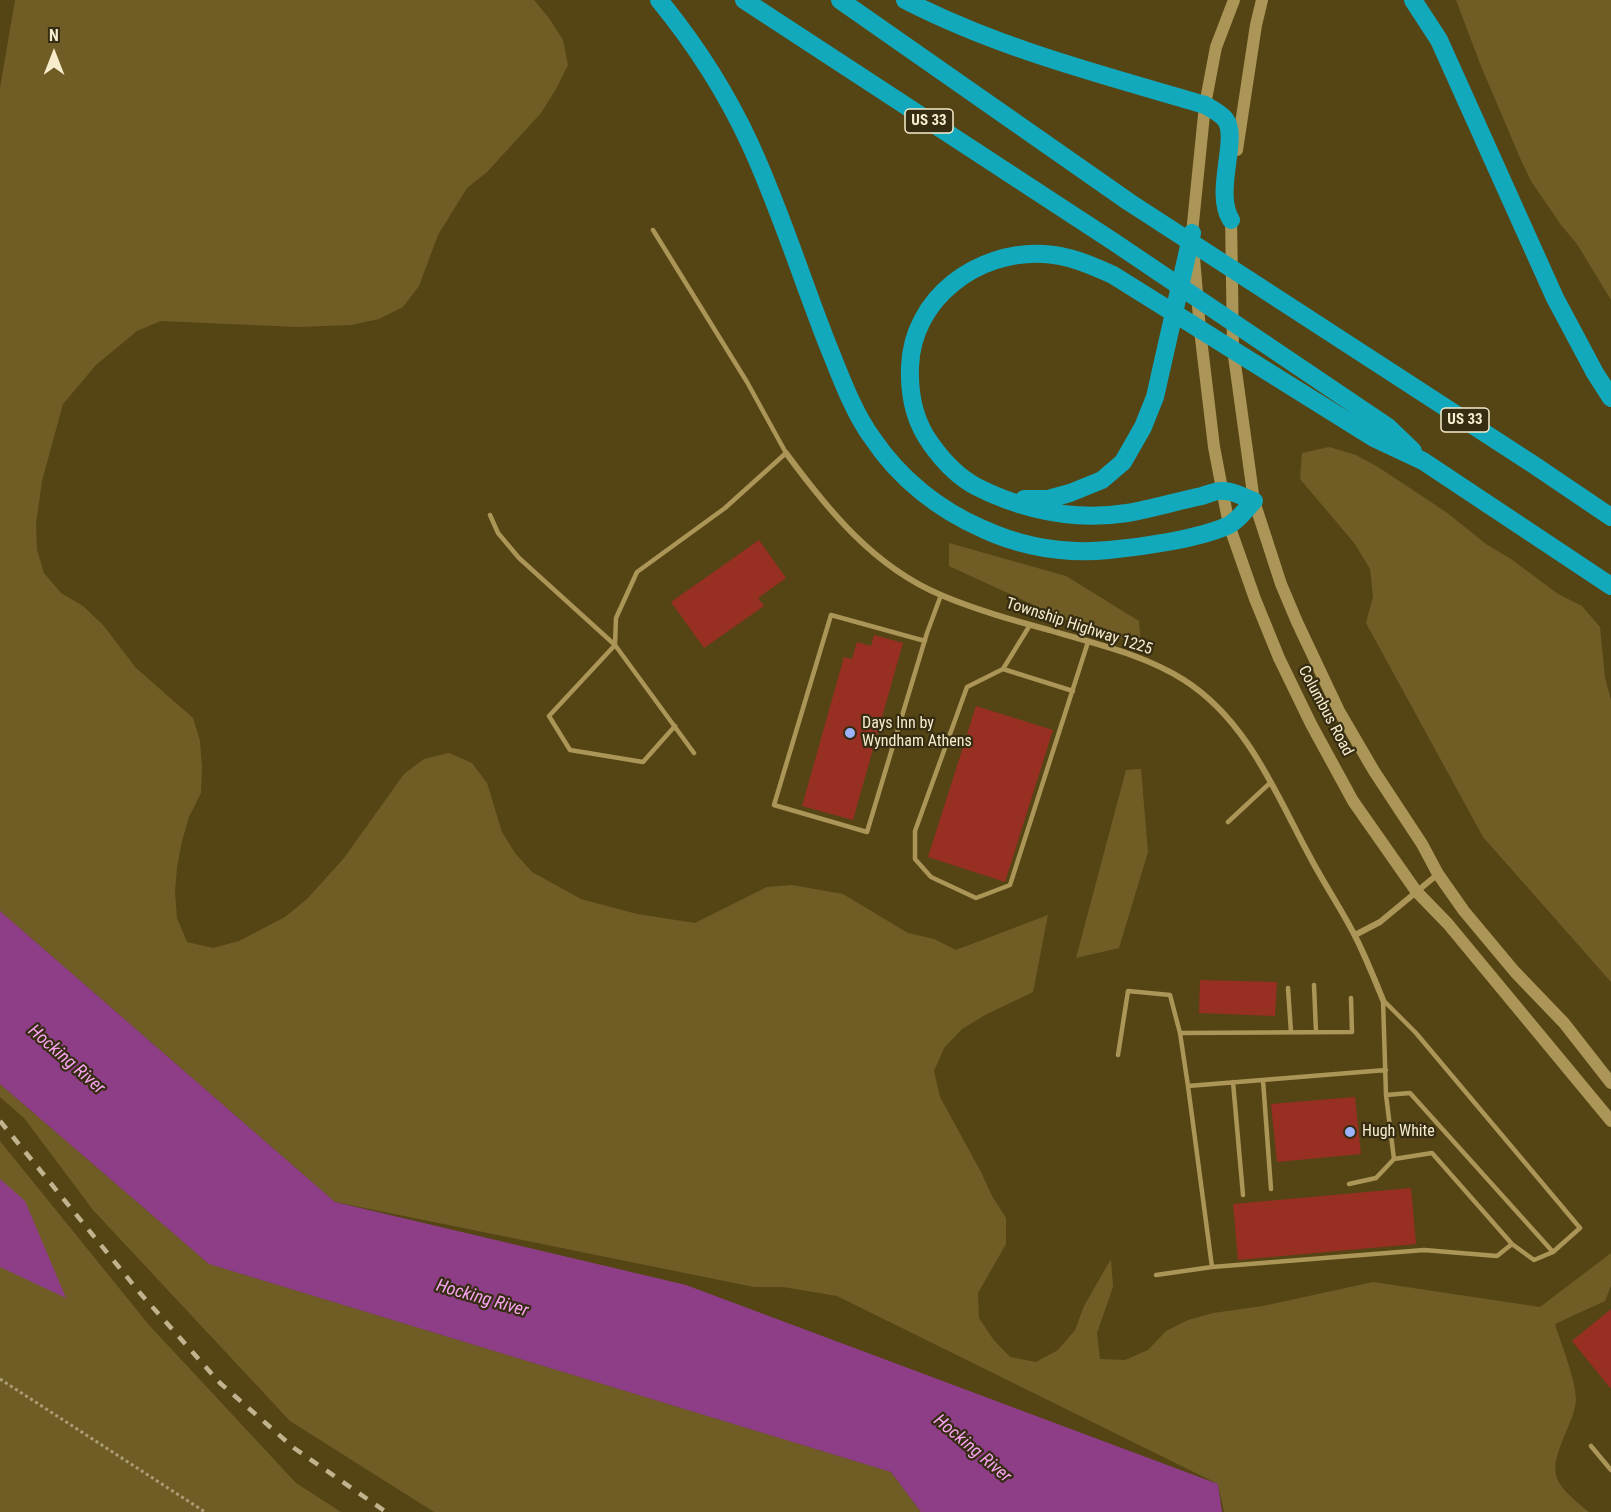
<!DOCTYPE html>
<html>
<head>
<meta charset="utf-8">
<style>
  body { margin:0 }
  #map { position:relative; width:1611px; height:1512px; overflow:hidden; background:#554515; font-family:"Roboto Condensed",sans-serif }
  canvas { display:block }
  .north { position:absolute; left:24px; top:24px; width:60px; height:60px; -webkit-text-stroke:4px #352c12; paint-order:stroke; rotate:0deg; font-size:16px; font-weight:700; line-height:24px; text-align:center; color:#f7eccc }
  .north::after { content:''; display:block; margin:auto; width:21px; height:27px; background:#f7eccc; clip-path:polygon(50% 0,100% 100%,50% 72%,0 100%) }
</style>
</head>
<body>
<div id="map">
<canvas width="1611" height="1512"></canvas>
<div class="north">N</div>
</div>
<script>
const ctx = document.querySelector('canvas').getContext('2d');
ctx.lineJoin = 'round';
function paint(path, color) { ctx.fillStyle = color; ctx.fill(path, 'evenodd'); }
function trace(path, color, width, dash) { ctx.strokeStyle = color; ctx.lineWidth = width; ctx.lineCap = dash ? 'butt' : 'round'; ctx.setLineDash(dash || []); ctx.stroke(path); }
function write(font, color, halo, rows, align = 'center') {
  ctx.font = font + ' "Roboto Condensed",sans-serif'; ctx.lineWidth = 4.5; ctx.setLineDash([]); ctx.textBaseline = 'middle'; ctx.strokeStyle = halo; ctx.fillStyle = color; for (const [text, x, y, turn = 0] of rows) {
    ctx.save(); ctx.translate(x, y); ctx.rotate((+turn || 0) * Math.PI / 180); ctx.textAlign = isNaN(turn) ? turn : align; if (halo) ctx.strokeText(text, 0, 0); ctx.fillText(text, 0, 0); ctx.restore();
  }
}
paint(new Path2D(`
  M15 0H534L549 18 563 40 568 65 556 89 541 113 487 172 467 188 438 235 419 286 403 307 379 319 351 325 297 327 161 321 137 331 96 365 63 404 42 481 36 524 37 550 44 573 61 593 83 606 103 625 136 668 193 718 200 741 202 767 201 793 189 817 182 841 177 867 175 893 177 918 187 942 213 948 239 941 285 917 307 899 344 858 404 774 424 759 449 753 472 763 487 783 502 832 515 853 532 872 581 899 637 914 695 923 767 887 792 885 843 894 908 933 934 939 956 950 1048 915 1033 992 985 1015 962 1029 944 1048 934 1071 940 1097 981 1172 992 1196 1006 1218V1244L978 1293 979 1318 993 1339 1010 1357 1036 1362 1058 1350 1075 1330 1084 1306 1111 1259 1113 1287 1097 1333 1100 1359 1125 1360 1148 1350 1166 1331 1188 1320 1213 1313 1263 1306 1373 1282 1540 1307 1611 1253V1286L1605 1301 1555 1324C1561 1344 1576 1380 1576 1400 1575 1410 1572 1418 1568 1427 1549 1473 1548 1479 1589 1512H1224L1218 1484 837 1296 783 1287H754L335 1202 0 911V88Z
  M1456 0H1611V300L1577 244 1561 225 1531 181 1520 158 1481 66Z
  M1329 447 1356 455 1378 467 1446 512 1486 544 1511 559 1558 594 1582 606 1600 627 1605 678 1611 700V982L1483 837 1366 623 1373 597 1370 569 1355 544 1300 479 1302 453Z
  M949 543 1066 576 1139 621 1141 646 1064 619 949 566Z
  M1141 769 1148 852 1119 948 1076 958 1126 770Z
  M0 1084 209 1264 891 1472 921 1512H434L290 1421 93 1210 24 1118 0 1097Z
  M0 1141 149 1325 296 1483 341 1512H0Z`), '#705d25');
paint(new Path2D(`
  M0 911 335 1202 686 1285 1218 1484 1222 1512H921L891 1472 209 1264 0 1084Z
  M0 1179 25 1201 66 1298 0 1267Z`), '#8d3e87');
paint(new Path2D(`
  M759 540 786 578 758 598 764 606 704 648 671 602Z
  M874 635 903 643 853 820 802 806 844 657 852 659 857 642 871 646Z
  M976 706 1053 730 1005 882 928 857Z
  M1200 980 1277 982 1275 1016 1199 1013Z
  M1355 1097 1361 1154 1277 1162 1271 1104Z
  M1411 1188 1416 1244 1238 1260 1233 1204Z
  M1611 1309V1389L1572 1341Z`), '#972f22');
trace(new Path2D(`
  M0 1379 205 1512`), '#ab9d76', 3, [3, 3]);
trace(new Path2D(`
  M653 230 747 382 786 453 725 508 637 572 616 618 615 645 694 753
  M490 515 498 533 519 558 615 645 549 716 570 750 643 762 675 726
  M1030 625 1003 669 967 687 915 831V859L931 877 976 898 1010 885 1088 642
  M925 641 831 615 774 805 867 832 927 633 941 595
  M1003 669 1073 691
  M1228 822 1271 782
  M1314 985 1316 1032
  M1288 988 1291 1032
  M1383 1000 1416 1033 1580 1228 1553 1252 1410 1093 1386 1095
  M1383 1000 1386 1095 1394 1159
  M1180 1033 1352 1032 1351 998
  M1118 1055 1128 991 1170 995 1180 1033 1188 1086
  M1263 1080 1271 1189
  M1233 1082 1243 1195
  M1349 1184 1376 1178 1394 1159 1432 1153 1512 1244 1534 1260 1553 1252
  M1212 1267 1188 1086 1386 1070
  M1156 1275 1212 1267 1424 1250 1497 1256 1512 1244
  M1591 1446 1611 1470`), '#ab9557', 4.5);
trace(new Path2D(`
  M786 453C828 510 874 567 941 595 976 610 1013 620 1049 630 1095 644 1143 654 1184 680 1247 720 1275 792 1309 855 1323 882 1340 907 1354 934 1365 955 1374 978 1383 1000
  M1355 935 1380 922 1438 874`), '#ab9557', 6);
trace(new Path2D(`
  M1234 0 1216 47 1205 105 1192 233 1200 330 1214 447 1229 525 1255 599 1279 658 1311 724 1353 801 1416 891 1448 924 1611 1121
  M1237 150 1256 25 1262 0
  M1231 215 1233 349 1254 501 1281 584 1297 622 1339 711 1374 771 1422 844 1438 874 1464 911 1515 972 1564 1023 1611 1083`), '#ab9557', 12);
trace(new Path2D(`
  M659 0C695 44 726 92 750 144 780 209 801 277 827 343 840 375 853 412 873 439 900 479 939 510 983 529 1022 547 1066 554 1109 550 1142 547 1197 539 1227 526 1237 522 1246 509 1254 501 1245 498 1234 491 1224 491 1217 490 1208 494 1202 496 1177 501 1152 509 1127 513 1075 521 1023 510 977 487 958 477 943 461 931 444 914 421 909 395 910 367 912 298 978 250 1044 254 1068 255 1091 265 1113 275L1374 438 1423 461 1611 586
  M744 0 1114 242 1388 427 1413 451
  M840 0 1129 202 1534 465 1611 517
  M905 0C1000 49 1103 75 1205 105 1212 109 1220 113 1225 119 1240 137 1213 192 1231 220
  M1413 0 1439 40 1555 298 1595 373 1611 398
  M1024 499H1048L1070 493 1102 480 1123 462 1143 427 1155 397 1192 233`), '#12a9bd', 18);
trace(new Path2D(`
  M0 1121 140 1293 220 1383 294 1448 386 1512`), '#c0b38d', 4.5, [10, 10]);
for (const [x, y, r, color] of [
  [850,733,6,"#9db4fd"],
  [1350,1132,6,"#9db4fd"]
]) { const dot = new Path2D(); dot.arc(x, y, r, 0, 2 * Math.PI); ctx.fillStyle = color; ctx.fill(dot); trace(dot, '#352c12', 2); }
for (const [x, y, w] of [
  [929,121,48],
  [1465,420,48]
]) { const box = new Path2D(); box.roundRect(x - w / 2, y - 12, w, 24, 4.5); ctx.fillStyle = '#352c12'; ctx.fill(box); trace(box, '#f7eccc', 1.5); }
write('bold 15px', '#f7eccc', null, [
  ["US 33",929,121],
  ["US 33",1465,420]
]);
write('16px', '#f7eccc', '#352c12', [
  ["Township Highway 1225",1079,627,18],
  ["Columbus Road",1325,711,62]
]);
write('16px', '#f7eccc', '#352c12', [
  ["Days Inn by",862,724],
  ["Wyndham Athens",862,742],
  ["Hugh White",1362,1132]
], 'left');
write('italic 18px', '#f7a3ef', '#352c12', [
  ["Hocking River",66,1060,41],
  ["Hocking River",482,1299,16],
  ["Hocking River",972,1449,40]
]);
</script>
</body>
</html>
